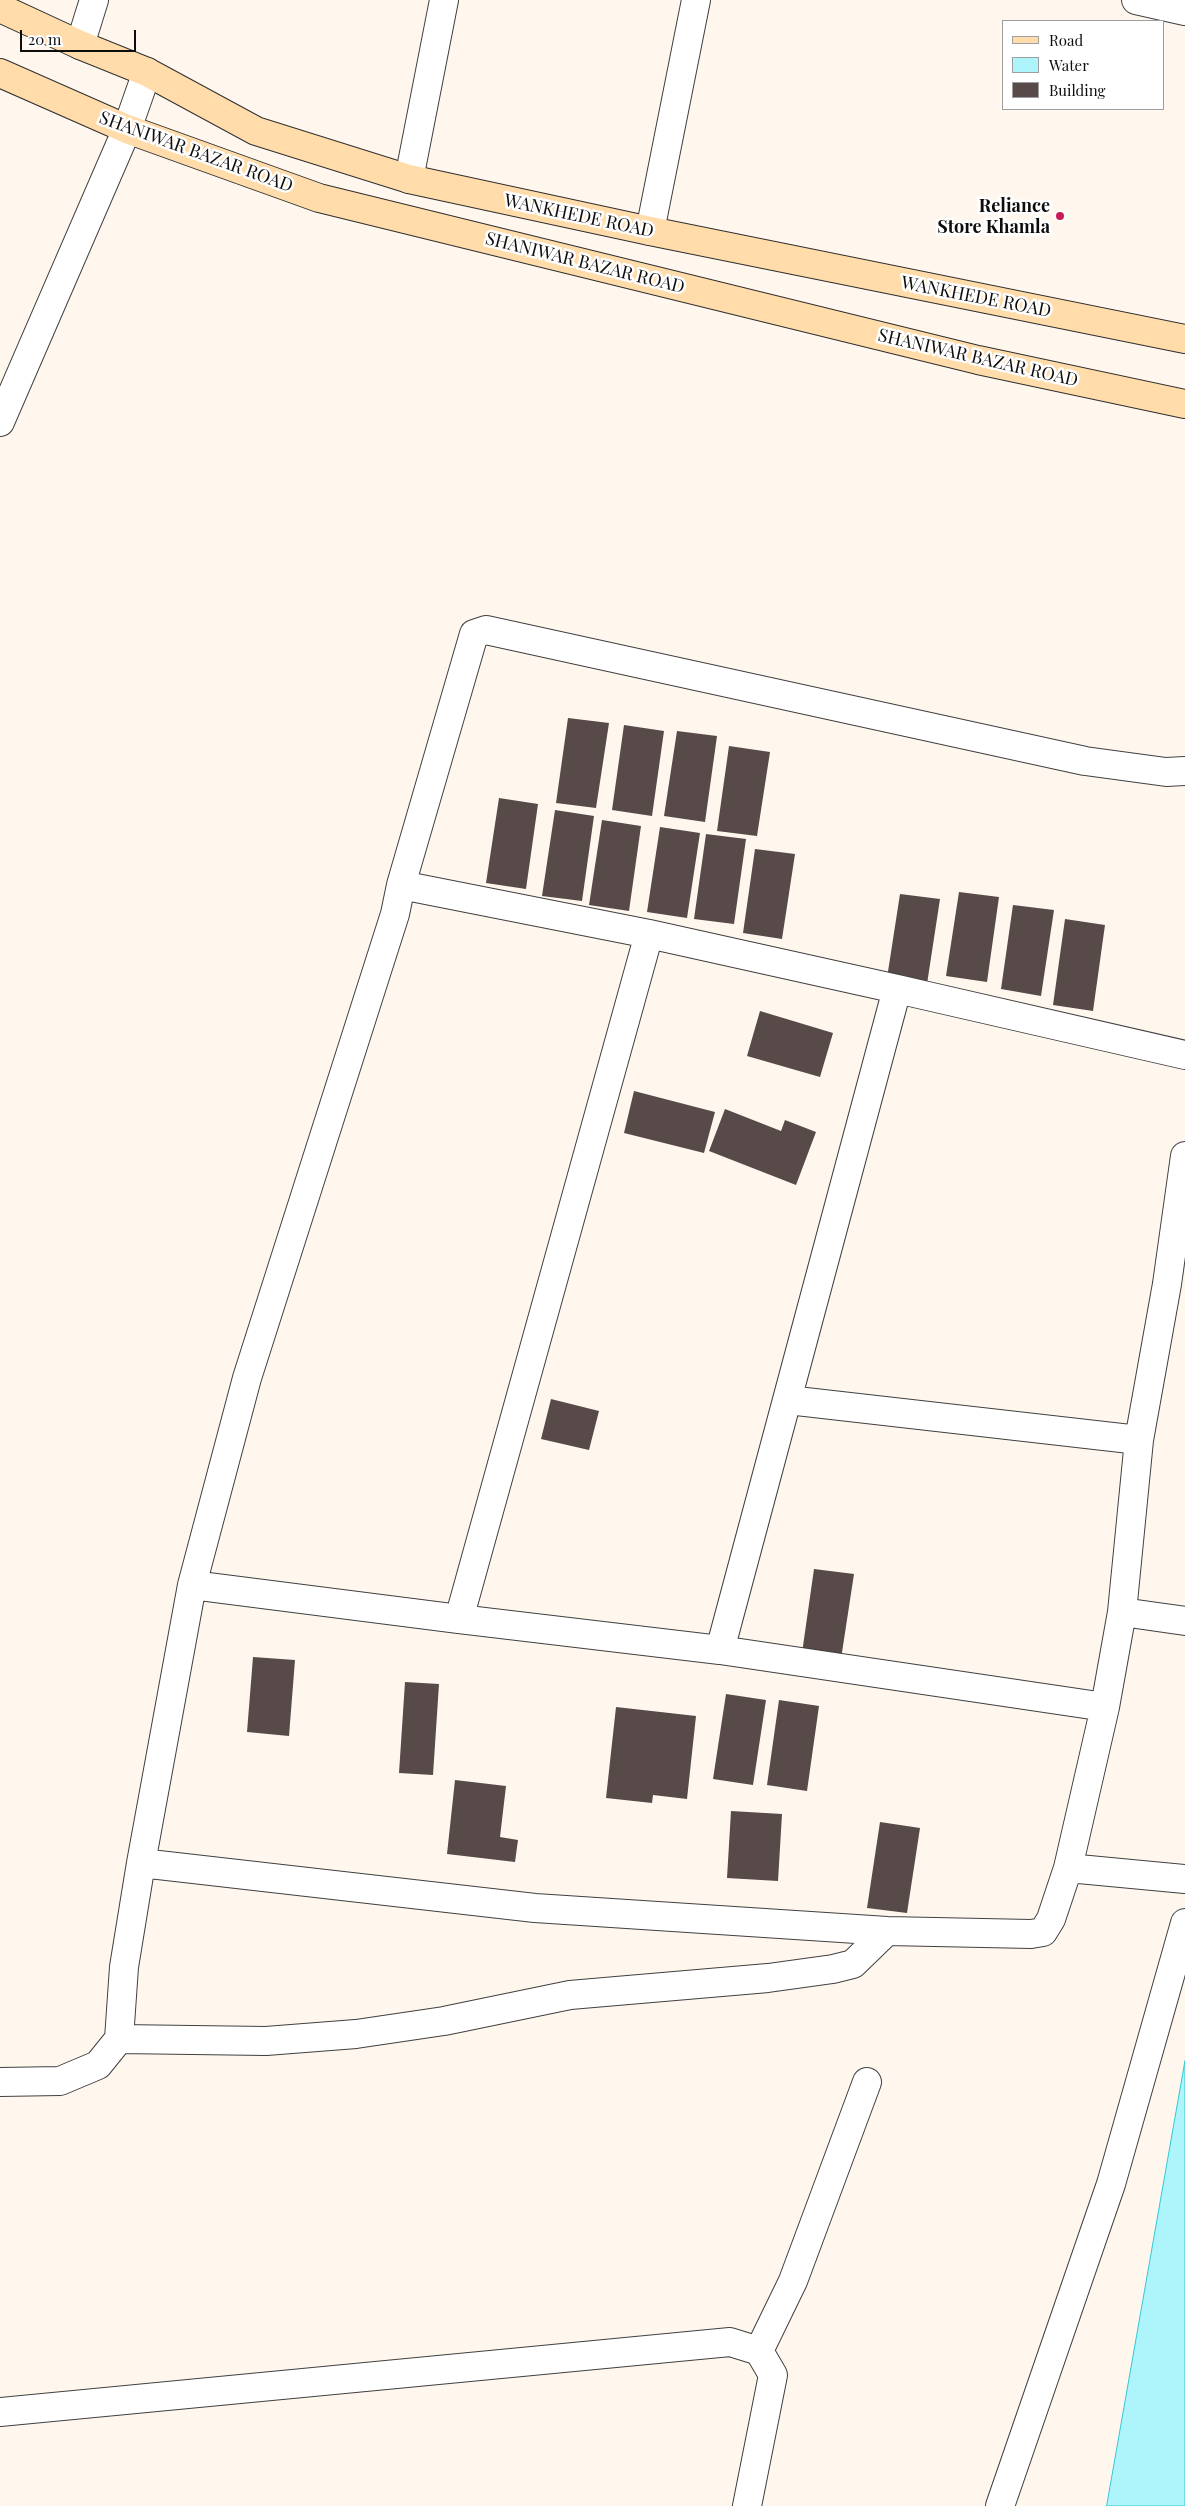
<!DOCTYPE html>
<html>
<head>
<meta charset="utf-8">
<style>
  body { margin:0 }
  #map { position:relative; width:1185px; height:2506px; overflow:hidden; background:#fff7ee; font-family:"Playfair Display",serif }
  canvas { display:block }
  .legend { position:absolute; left:1002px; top:20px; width:162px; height:90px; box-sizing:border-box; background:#fff; border:1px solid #9e9e9e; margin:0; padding:6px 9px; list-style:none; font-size:15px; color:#0d0d0d }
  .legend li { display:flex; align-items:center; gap:10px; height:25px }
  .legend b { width:25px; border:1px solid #9e9e9e }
  .scale { position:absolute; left:20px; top:30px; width:116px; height:22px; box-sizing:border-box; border:2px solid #0d0d0d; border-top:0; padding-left:6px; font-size:15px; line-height:18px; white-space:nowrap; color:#0d0d0d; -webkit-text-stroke:4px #fff; paint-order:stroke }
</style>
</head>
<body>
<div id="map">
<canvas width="1185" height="2506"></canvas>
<ul class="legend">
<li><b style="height:6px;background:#ffdca9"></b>Road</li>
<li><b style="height:14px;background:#aef5fb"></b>Water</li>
<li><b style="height:14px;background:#574a49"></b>Building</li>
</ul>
<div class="scale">20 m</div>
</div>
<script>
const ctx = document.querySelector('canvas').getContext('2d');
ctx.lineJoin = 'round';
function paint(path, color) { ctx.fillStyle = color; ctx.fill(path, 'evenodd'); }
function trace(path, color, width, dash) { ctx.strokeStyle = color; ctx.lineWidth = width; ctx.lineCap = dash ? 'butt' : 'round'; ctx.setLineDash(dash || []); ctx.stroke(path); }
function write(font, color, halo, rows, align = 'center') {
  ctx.font = font + ' "Playfair Display",serif'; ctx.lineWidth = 5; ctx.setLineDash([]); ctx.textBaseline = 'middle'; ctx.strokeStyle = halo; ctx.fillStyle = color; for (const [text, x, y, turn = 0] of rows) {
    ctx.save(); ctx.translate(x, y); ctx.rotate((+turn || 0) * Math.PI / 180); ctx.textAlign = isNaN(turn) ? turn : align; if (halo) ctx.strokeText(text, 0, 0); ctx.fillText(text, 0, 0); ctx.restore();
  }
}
const water = new Path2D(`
  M1185 2061V2506H1107Z`);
paint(water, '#aef5fb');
trace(water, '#2fc6d8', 1);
paint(new Path2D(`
  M568 718 609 723 596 808 556 803Z
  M624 725 664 731 652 816 612 810Z
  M677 731 717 736 705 822 664 816Z
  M729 746 770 752 757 836 717 831Z
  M499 798 538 804 526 889 486 883Z
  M555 810 594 816 582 901 542 896Z
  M602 820 641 826 629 911 589 905Z
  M660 827 700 833 687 918 647 912Z
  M706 834 746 839 734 924 694 919Z
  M755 849 795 854 782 939 743 933Z
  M959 892 999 897 987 982 946 976Z
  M900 894 940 899 927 984 887 978Z
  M1013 905 1054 910 1041 996 1001 989Z
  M1065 919 1105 925 1093 1011 1053 1005Z
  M760 1011 833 1033 820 1077 747 1056Z
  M634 1091 715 1112 704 1153 624 1133Z
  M725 1109 781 1131 785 1120 816 1132 796 1185 709 1151Z
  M551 1399 599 1411 589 1450 541 1439Z
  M814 1569 854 1574 841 1659 802 1653Z
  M253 1657 295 1660 289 1736 247 1732Z
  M405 1682 439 1684 433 1775 399 1773Z
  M726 1694 766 1700 753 1785 713 1779Z
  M779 1700 819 1706 807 1791 767 1785Z
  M616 1707 696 1716 687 1799 653 1795 652 1803 606 1798Z
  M455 1780 506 1786 500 1837 518 1840 515 1862 447 1854Z
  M731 1811 782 1814 778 1881 727 1878Z
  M880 1822 920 1828 907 1913 867 1908Z`), '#574a49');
const minor = new Path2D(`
  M1136 0 1185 11
  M80 45 94 0
  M409 179 444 0
  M650 231 696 0
  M0 422 127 129 147 72
  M1185 771 1166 772 1085 761 486 630 474 634 401 885 395 914 247 1378 192 1585 141 1863 535 1908 887 1931 1031 1934 1043 1932 1051 1919 1068 1868 1185 1879
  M897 989 1185 1055
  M1139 1440 1167 1284 1185 1156
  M192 1585 459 1619 649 934 401 885
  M1122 1612 1185 1621
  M459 1619 720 1650 897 989 649 934
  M720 1650 1105 1707 1122 1612 1139 1440 788 1400
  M1068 1868 1105 1707
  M119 2039 266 2041 356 2034 444 2021 570 1995 768 1978 833 1969 853 1964 887 1931
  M0 2082 60 2081 98 2065 119 2039 124 1967 141 1863
  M759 2351 793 2281 867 2082
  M0 2412 730 2342 759 2351 773 2375 747 2506
  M1000 2506 1111 2184 1185 1923`);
const secondary = new Path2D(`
  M0 8 80 45 147 72 256 131 409 179 650 231 1185 339
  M0 73 127 129 319 198 978 360 1185 404`);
trace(minor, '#404040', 30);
trace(secondary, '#2f2f2f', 30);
trace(minor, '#fff', 28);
trace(secondary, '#ffdca9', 28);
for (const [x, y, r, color] of [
  [1060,216,5,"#c91a55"]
]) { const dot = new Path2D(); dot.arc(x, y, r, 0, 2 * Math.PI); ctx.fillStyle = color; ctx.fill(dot); trace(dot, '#fff', 2); }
write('18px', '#0d0d0d', '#fff', [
  ["SHANIWAR BAZAR ROAD",196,152,20],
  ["WANKHEDE ROAD",579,216,12],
  ["SHANIWAR BAZAR ROAD",585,263,14],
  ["WANKHEDE ROAD",976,297,11],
  ["SHANIWAR BAZAR ROAD",978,358,13]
]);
write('bold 18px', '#0d0d0d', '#fff', [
  ["Reliance",1050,206],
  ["Store Khamla",1050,227]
], 'right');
</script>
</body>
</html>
